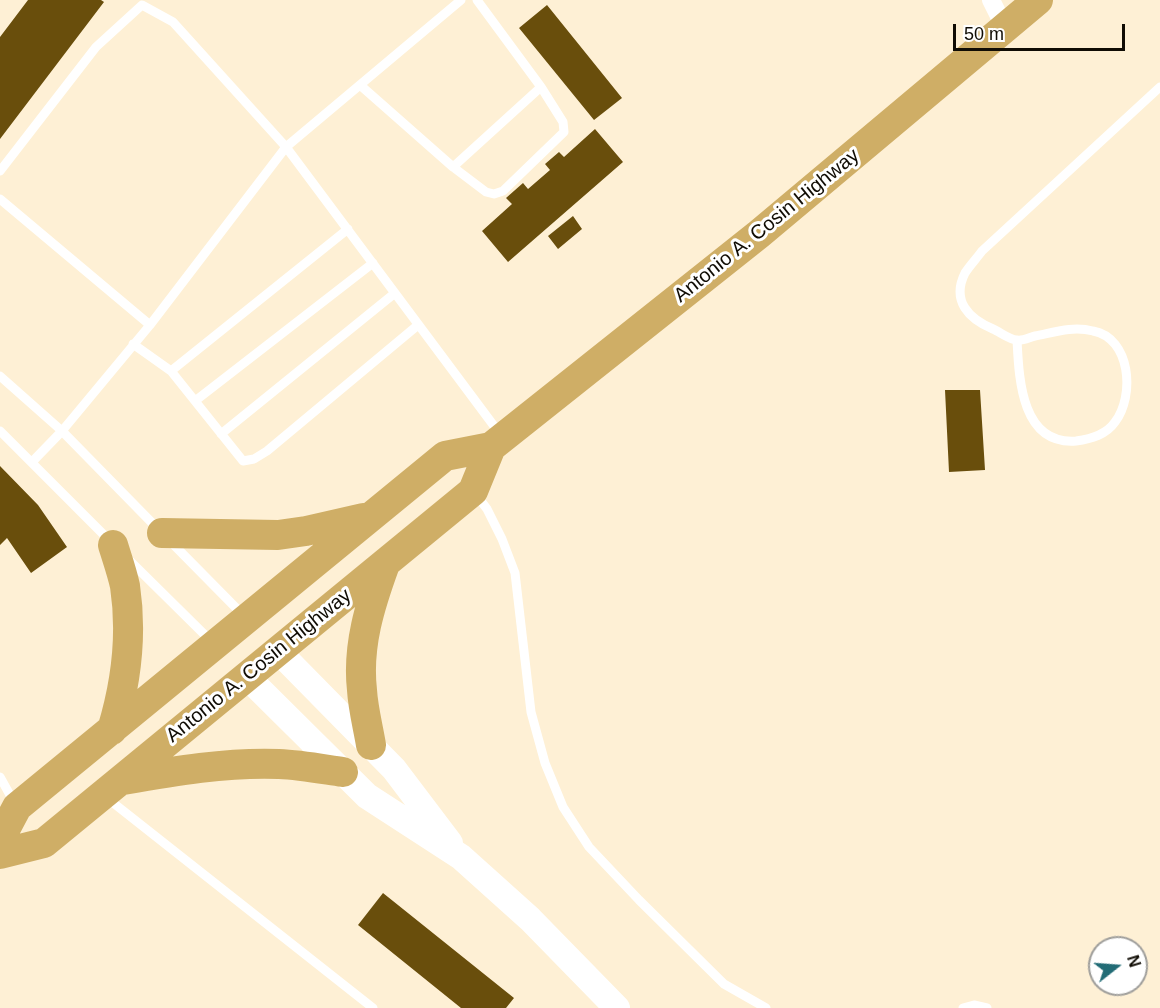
<!DOCTYPE html>
<html>
<head>
<meta charset="utf-8">
<style>
  body { margin:0 }
  #map { position:relative; width:1160px; height:1008px; overflow:hidden; background:#fef0d5; font-family:Helvetica,sans-serif }
  canvas { display:block }
  .north { position:absolute; left:1088px; top:936px; width:60px; height:60px; box-sizing:border-box; background:#fff; border:2px solid #9f9e9b; border-radius:50%; rotate:73deg; font-size:16px; font-weight:700; line-height:24px; text-align:center; color:#100c04 }
  .north::after { content:''; display:block; margin:auto; width:21px; height:27px; background:#226c76; clip-path:polygon(50% 0,100% 100%,50% 72%,0 100%) }
  .scale { position:absolute; left:953px; top:24px; width:172px; height:27px; box-sizing:border-box; border:3px solid #100c04; border-top:0; padding-left:8px; font-size:18px; line-height:21px; white-space:nowrap; color:#100c04; -webkit-text-stroke:4px #fff; paint-order:stroke }
</style>
</head>
<body>
<div id="map">
<canvas width="1160" height="1008"></canvas>
<div class="north">N</div>
<div class="scale">50 m</div>
</div>
<script>
const ctx = document.querySelector('canvas').getContext('2d');
ctx.lineJoin = 'round';
function paint(path, color) { ctx.fillStyle = color; ctx.fill(path, 'evenodd'); }
function trace(path, color, width, dash) { ctx.strokeStyle = color; ctx.lineWidth = width; ctx.lineCap = dash ? 'butt' : 'round'; ctx.setLineDash(dash || []); ctx.stroke(path); }
function write(font, color, halo, rows, align = 'center') {
  ctx.font = font + ' Helvetica,sans-serif'; ctx.lineWidth = 6; ctx.setLineDash([]); ctx.textBaseline = 'middle'; ctx.strokeStyle = halo; ctx.fillStyle = color; for (const [text, x, y, turn = 0] of rows) {
    ctx.save(); ctx.translate(x, y); ctx.rotate((+turn || 0) * Math.PI / 180); ctx.textAlign = isNaN(turn) ? turn : align; if (halo) ctx.strokeText(text, 0, 0); ctx.fillText(text, 0, 0); ctx.restore();
  }
}
paint(new Path2D(`
  M28 0H101L104 2 0 139V37Z
  M547 5 622 98 594 120 519 28Z
  M595 129 623 162 508 262 482 231 512 204 506 198 523 183 528 189 550 170 545 164 559 152 564 157Z
  M573 216 582 229 558 249 548 236Z
  M945 390H980L985 470 949 472Z
  M0 466 38 505 67 547 31 573 7 538 0 545Z
  M383 893 514 998 506 1008H461L358 925Z`), '#694e0c');
trace(new Path2D(`
  M360 85 453 167 541 87 477 0
  M453 167 486 192 494 194 503 191 564 132 563 122 541 87
  M0 171 96 47 142 5 173 22 286 147 500 434
  M0 199 150 325
  M348 229 171 371 243 461 254 459 267 451 418 325
  M1017 340C1019 378 1021 445 1076 441 1091 439 1106 435 1115 422 1135 396 1131 338 1093 331 1073 326 1055 332 1035 336 1030 337 1023 341 1017 340 1010 340 1000 332 993 329 969 319 951 301 965 273 970 265 977 258 982 251L1160 87
  M133 344 171 371
  M0 376 62 431 160 531
  M195 401 373 263
  M0 431 111 542
  M221 434 395 293
  M32 462 62 431 150 325 286 147 461 0
  M475 493 487 509 502 539 515 573 531 712 545 763 563 807 589 847 639 900 724 984 766 1008
  M170 541 244 616
  M127 558 213 643
  M0 777 15 804
  M107 798 373 1008
  M963 1008 974 1005 987 1008`), '#fff', 9);
trace(new Path2D(`
  M991 0 1005 28`), '#fff', 18);
trace(new Path2D(`
  M278 651 394 769 450 843
  M247 677 367 796 461 857 530 919 617 1008`), '#fff', 26);
trace(new Path2D(`
  M162 533 278 535 306 531 363 518
  M112 730C126 684 132 633 125 586 122 572 117 558 113 545
  M371 745C368 727 363 708 362 690 357 646 370 605 385 564
  M123 780C174 771 227 762 279 764 301 765 322 769 343 772
  M0 839 17 807 445 456 491 447 759 234 1038 0
  M0 854 44 843 473 491 491 447`), '#cfae66', 30);
write('20px', '#100c04', '#fff', [
  ["Antonio A. Cosin Highway",767,226,-39],
  ["Antonio A. Cosin Highway",259,666,-39]
]);
</script>
</body>
</html>
